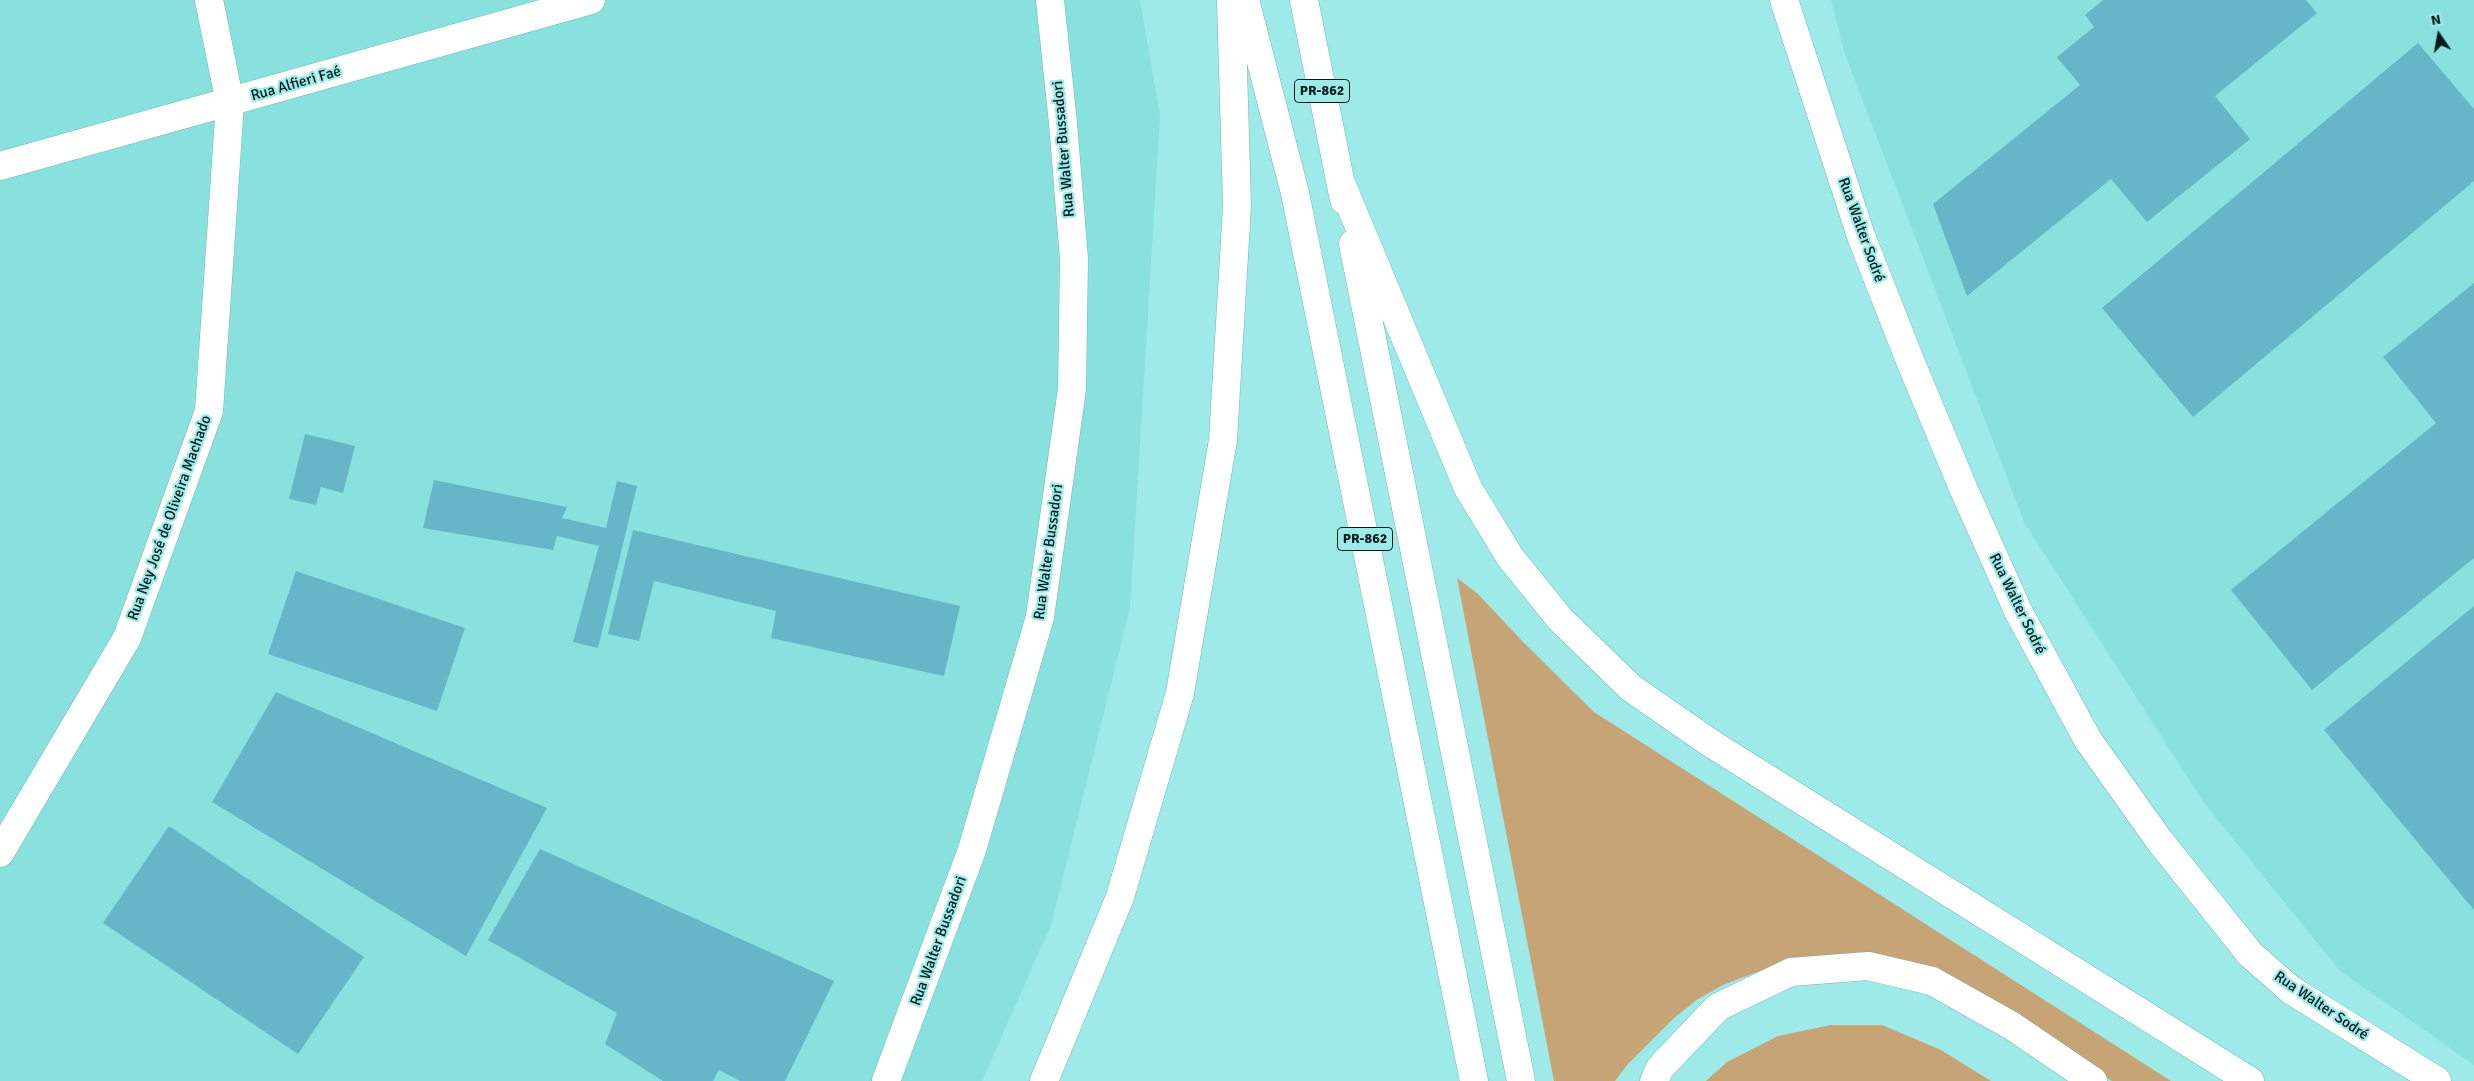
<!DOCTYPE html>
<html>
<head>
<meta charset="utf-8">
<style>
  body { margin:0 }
  #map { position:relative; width:2474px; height:1081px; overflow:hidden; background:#9eeae8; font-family:Signika,sans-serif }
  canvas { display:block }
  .north { position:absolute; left:2414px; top:10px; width:50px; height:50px; -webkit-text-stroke:4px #9eeae8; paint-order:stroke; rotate:348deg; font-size:14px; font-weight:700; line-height:20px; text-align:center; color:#001b1b }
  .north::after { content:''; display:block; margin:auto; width:18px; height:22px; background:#001b1b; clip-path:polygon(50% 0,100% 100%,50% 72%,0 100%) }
</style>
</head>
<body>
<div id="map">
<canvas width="2474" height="1081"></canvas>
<div class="north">N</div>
</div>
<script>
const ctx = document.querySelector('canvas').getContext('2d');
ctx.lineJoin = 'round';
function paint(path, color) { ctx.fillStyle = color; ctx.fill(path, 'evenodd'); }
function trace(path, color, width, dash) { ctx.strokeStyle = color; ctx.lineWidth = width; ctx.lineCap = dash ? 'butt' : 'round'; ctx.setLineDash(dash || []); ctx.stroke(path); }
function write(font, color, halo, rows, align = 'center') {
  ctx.font = font + ' Signika,sans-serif'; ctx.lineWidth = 4.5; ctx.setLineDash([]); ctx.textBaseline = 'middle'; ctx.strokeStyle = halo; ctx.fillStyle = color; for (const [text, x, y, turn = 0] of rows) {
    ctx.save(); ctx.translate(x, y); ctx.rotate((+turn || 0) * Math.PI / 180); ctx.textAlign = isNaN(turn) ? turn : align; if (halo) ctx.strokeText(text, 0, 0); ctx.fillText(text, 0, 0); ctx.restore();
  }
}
paint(new Path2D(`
  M0 0H1140L1160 116 1130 608 1051 925 982 1081H0Z
  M1831 0H2474V1065L2340 971 2204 803 2024 522 1845 54Z`), '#89e1de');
paint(new Path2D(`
  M1457 578 1478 594 1524 643 1594 712 2171 1081H2112L1999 1010 1906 962 1850 953 1780 963 1723 985 1698 999 1674 1018 1628 1064 1615 1081H1554Z
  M1831 1025H1882L1941 1050 1991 1081H1706L1727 1062 1778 1036Z`), '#c7a476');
paint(new Path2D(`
  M2103 0H2306L2317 13 2215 96 2250 139 2147 222 2111 179 1967 296 1933 204 2080 85 2057 57 2094 27 2085 15Z
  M2418 43 2474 109V181L2193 417 2102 308Z
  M2474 283V558L2312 690 2231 590 2436 423 2383 357Z
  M305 434 355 446 343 493 321 487 316 505 289 499Z
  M434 480 567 507 562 518 606 528 617 481 637 486 598 648 573 642 599 546 557 536 553 550 423 528Z
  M633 530 960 606 944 676 771 638 776 611 654 581 639 641 608 634Z
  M296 571 465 628 437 711 268 654Z
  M2474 606V910L2324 730Z
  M276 692 547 808 466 956 212 802Z
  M169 826 364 957 298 1054 103 923Z
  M540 849 834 981 785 1081H740L719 1070 713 1081H663L605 1044 617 1013 488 940Z`), '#67b6c7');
const minor = new Path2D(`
  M1784 0 1861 236 1911 363 1964 490 2019 613 2088 740 2159 840 2250 954 2291 990 2437 1081
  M0 166 591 0
  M0 853 127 638 209 411 230 103 209 0
  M886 1081 972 850 1040 617 1072 389 1074 259 1063 123 1050 0`);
const highway = new Path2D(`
  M1245 0 1295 193 1474 1081
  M1304 0 1344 200
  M1341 183 1468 488 1510 557 1560 619 1631 688 1712 744 2250 1081
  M1353 244 1521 1081
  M1044 1081 1120 897 1180 693 1223 440 1237 206 1231 0
  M1654 1081 1660 1068 1718 1007 1791 972 1868 966 1932 981 2012 1026 2093 1081`);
trace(minor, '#6fb9b7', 29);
trace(highway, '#6fb9b7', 29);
trace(minor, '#fff', 28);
trace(highway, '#fff', 28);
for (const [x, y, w] of [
  [1322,91,55],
  [1365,539,55]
]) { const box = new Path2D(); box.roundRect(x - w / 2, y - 11.5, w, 23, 4); ctx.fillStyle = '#9eeae8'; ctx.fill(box); trace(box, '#001b1b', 1); }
write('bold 14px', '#001b1b', null, [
  ["PR-862",1322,91],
  ["PR-862",1365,539]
]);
write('15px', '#001b1b', '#9eeae8', [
  ["Rua Alfieri Faé",296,84,-16],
  ["Rua Walter Bussadori",1064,149,-95],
  ["Rua Walter Sodré",1861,230,70],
  ["Rua Ney José de Oliveira Machado",170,518,-70],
  ["Rua Walter Bussadori",1049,552,-82],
  ["Rua Walter Sodré",2017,604,64],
  ["Rua Walter Bussadori",939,941,-70],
  ["Rua Walter Sodré",2321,1006,34]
]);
</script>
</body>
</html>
